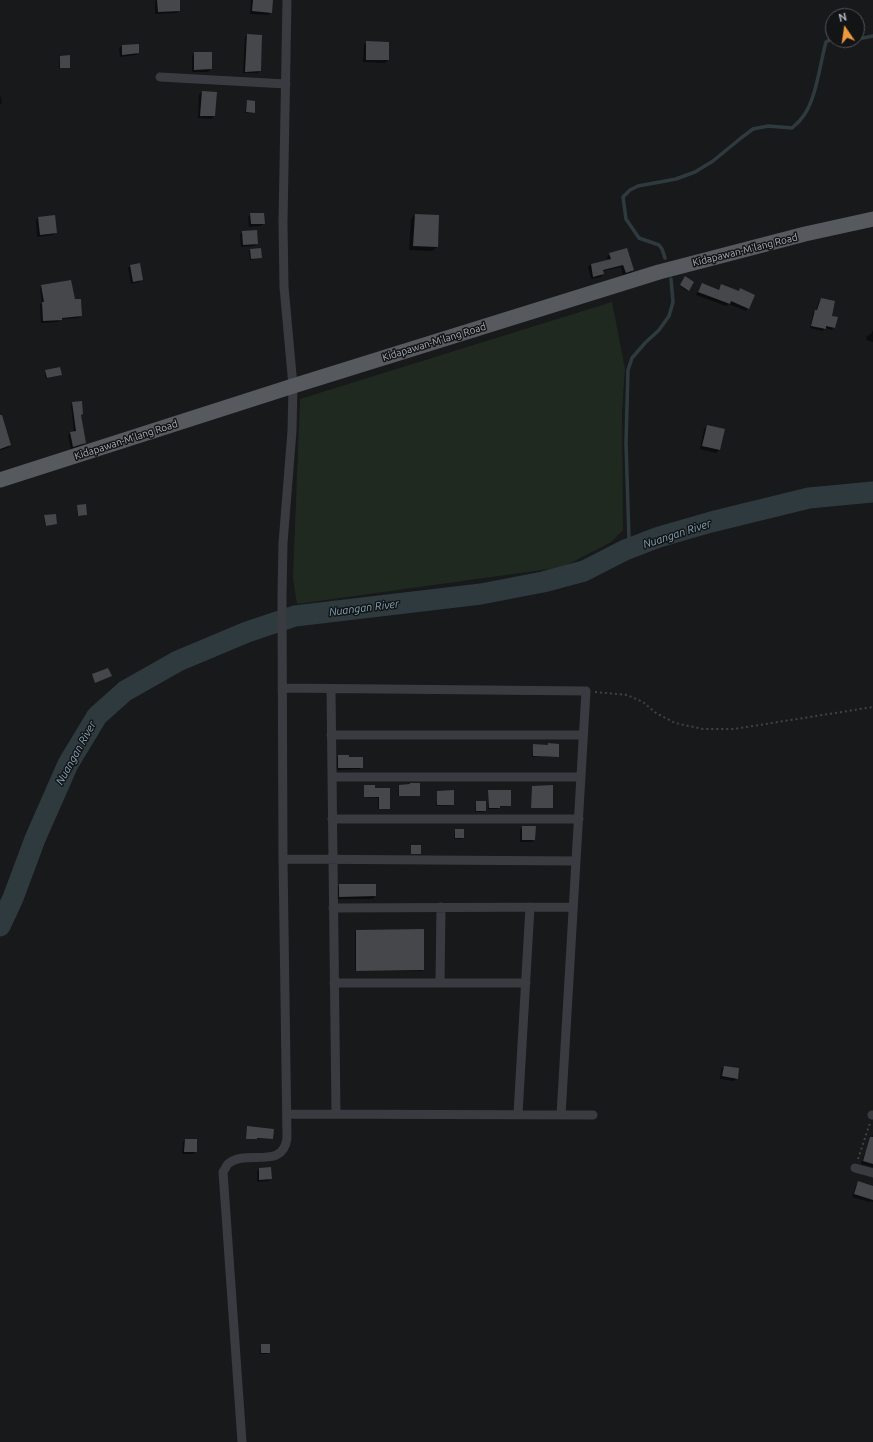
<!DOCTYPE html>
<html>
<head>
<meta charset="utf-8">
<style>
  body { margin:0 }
  #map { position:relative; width:873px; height:1442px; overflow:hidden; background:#18191b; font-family:Ubuntu,sans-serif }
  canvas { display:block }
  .north { position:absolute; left:825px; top:8px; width:40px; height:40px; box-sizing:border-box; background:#131416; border:1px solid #505358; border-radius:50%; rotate:347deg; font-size:11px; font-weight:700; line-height:16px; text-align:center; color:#abb2ba }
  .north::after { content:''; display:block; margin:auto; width:14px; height:18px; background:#ee993d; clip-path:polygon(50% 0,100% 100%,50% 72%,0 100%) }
</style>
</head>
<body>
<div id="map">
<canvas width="873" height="1442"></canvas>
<div class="north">N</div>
</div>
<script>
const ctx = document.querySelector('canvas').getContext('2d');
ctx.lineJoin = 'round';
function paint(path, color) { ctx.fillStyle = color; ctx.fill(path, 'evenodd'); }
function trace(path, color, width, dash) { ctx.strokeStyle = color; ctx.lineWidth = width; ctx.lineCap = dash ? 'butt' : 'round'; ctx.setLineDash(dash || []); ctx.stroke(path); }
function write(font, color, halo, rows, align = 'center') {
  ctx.font = font + ' Ubuntu,sans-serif'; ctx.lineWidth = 3; ctx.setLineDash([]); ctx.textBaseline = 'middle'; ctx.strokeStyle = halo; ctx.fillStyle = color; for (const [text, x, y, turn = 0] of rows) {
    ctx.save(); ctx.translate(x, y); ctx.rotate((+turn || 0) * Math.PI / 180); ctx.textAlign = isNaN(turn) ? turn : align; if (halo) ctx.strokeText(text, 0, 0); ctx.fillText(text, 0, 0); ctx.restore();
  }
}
paint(new Path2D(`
  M612 302 625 369 622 412 623 530 611 542 563 567 297 604 293 578 300 399Z`), '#202920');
paint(new Path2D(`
  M156 0H179V10L177 13 155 14V2Z
  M251 0H272L271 12 268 15 250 14Z
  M247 35 260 71 258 73H243L245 37Z
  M367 42 388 60 385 63 363 62 364 45Z
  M138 45V52L136 55 120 57 119 49 122 46Z
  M195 53H211V69L208 72H192V56Z
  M60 57 69 67 68 68H59Z
  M202 92 216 93 214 116 212 119 198 118 199 95Z
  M0 94 2 103 0 104Z
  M247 101 254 112 253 113H245Z
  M251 214 264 223 261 226 249 227 248 217Z
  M415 215 437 247 432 251 409 250 411 219Z
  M38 217 56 232 53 235 37 237 36 220Z
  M243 232 257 243 254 246 241 247 240 234Z
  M250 250 261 258 250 260 249 251Z
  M610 254 633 270 630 273 623 275 621 267 603 271V274L601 277 591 279 588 267 591 264 608 261 607 257Z
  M130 266 142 279 139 282 131 284 128 268Z
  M685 279 688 290 687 291 680 286Z
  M702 284 718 290 722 285 738 292 740 290 748 308 746 311 729 304 726 306 696 295 700 287Z
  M42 286 74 300 81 316 78 318 61 319 58 322 41 323 40 305 42 303 40 288Z
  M821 299 831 317 834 327 832 330 825 328 823 331 810 328 813 313 816 311 819 301Z
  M873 330V342L866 340 867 336 871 334Z
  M46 371 61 375 46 379 45 372Z
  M73 403 82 414 80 416 85 442 83 445 71 449 68 435 74 432 71 405Z
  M0 424 10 445 8 448 0 450Z
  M707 426 724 430 719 450 716 453 700 449 704 429Z
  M77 506 86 515 85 516H77Z
  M45 516 56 524 45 526 44 517Z
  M534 745H558V756L557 757H532Z
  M339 756 348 758 362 767 360 769 337 770V758Z
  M365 786 374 789 389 808 378 809V798L364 797Z
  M399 786 419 795 398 796Z
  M532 787 552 807 551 808H531Z
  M489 791 510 806 499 807 498 809H488Z
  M438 792 453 805 436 806Z
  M476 802 485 811 484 812H475Z
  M522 827 534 839 532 842H520V830Z
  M455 830 463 838 462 839H454Z
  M340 885 375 896 373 899H337V888Z
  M356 931 423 970 422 971H355V932Z
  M724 1067 737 1078 734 1081 720 1079 721 1069Z
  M247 1127 272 1139H246Z
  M873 1134V1167L861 1164 865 1153 868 1150Z
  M186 1140 196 1152 193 1154H182L183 1142Z
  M259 1169 271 1179 268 1181 257 1182V1171Z
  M859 1182 873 1187V1202L870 1201 869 1202 852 1197 856 1185Z
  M261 1345 269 1353 268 1354H260Z`), '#0007');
trace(new Path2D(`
  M857 37 863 38 873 36
  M665 258 662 249 659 245 639 238 626 219 623 197 630 190 638 186 676 179 695 172 713 161 741 138 753 129 768 126 792 128C795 125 799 122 801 119 816 103 820 63 826 42L833 38
  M625 550 629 539 626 443 628 370 632 358 645 343 659 330 669 316 673 302 671 279`), '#2f3a3f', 3.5);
trace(new Path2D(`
  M0 926 13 898 35 839 68 764 97 716 125 691 178 661 247 632 295 616 481 594 543 582 584 571 625 550 659 537 711 522 809 498 873 492`), '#2f3a3f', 21);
paint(new Path2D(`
  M157 0H180V11L158 12Z
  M253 0H273L272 13 252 11Z
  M247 34 262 35 261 71 245 72Z
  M366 41 389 42V60H366Z
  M139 44V53L122 55V45Z
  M194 52H212V69L194 70Z
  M70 55V68H60V56Z
  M202 91 217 92 215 116H200Z
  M247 100 255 101V113L246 112Z
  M250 213H264L265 224H251Z
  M415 214 439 215 438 247 413 246Z
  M55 215 57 233 40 235 38 217Z
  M257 230 258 244 243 245 242 231Z
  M261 248 262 258 251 259 250 249Z
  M627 248 634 270 626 273 623 265 603 270 604 274 593 277 591 264 611 259 609 253Z
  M140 263 143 280 133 282 130 265Z
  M685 276 694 282 689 291 680 285Z
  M71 280 75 299H81L82 316 62 318V320L43 321 42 302H44L41 285Z
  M702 283 719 290 721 284 739 291 740 288 755 295 749 309 731 301 730 304 698 292Z
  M821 298 835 301 832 316 838 317 835 328 826 326V329L811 326 815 310H817Z
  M60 367 62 375 47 378 45 370Z
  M82 401 83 414 81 415 86 443 73 447 70 432 76 431 72 402Z
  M0 415H2L11 445 0 449Z
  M707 425 725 429 720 450 702 446Z
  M86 504 87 515 78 516 77 505Z
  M56 514 57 524 46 526 44 515Z
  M108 668 112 676 95 683 92 674Z
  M548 743 559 744V757L533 756V744L548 745Z
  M338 755H349V757H363V768H338Z
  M410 783H420V796H399V785L410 784Z
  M364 785H375V788H390V809H379V797H364Z
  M553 785V808H531L532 786Z
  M454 790V805H437V791Z
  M488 790H511V806H500V808H489Z
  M476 801H486V811H476Z
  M522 826H536L535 840H522Z
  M455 829H464V838H455Z
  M411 845H421V854H411Z
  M339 884H376V896L339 897Z
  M424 929V970L356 971V930Z
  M724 1066 739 1068 738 1079 722 1076Z
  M247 1126 274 1129 273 1139 257 1138V1139H246Z
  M870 1137H873V1164L863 1161Z
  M185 1139H197V1152H184Z
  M271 1167 272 1179 259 1180V1168Z
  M858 1181 873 1186V1200L854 1194Z
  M261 1344H270V1353H261Z`), '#45474b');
trace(new Path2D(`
  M595 692 627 695 643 702 656 713 675 723 703 729H734L873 707
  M858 1159 870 1123`), '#404346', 2, [2, 3]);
trace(new Path2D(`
  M160 77 286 84
  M282 688 586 691 561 1115
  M331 689 336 1114
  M331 735H583
  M332 777H581
  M332 819H579
  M283 859 576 861
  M333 908 573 907
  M334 983H526
  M440 983 441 907
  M287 1114 593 1115
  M518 1114 530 907
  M872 1115H873
  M855 1168 873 1173
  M242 1442 223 1172C225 1169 226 1166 228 1164 246 1148 283 1171 287 1138L283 859 282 595 283 543 292 431 293 386 284 287 283 223 287 0`), '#3a3b40', 9);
trace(new Path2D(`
  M0 480 293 386 659 272 805 234 873 219`), '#56595e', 15);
write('10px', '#abb2ba', '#131416', [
  ["Kidapawan-M'lang Road",745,250,-14],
  ["Kidapawan-M'lang Road",434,342,-17],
  ["Kidapawan-M'lang Road",126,440,-18]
]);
write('italic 11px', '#83a4b4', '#131416', [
  ["Nuangan River",677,534,-18],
  ["Nuangan River",364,608,-7],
  ["Nuangan River",76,753,-61]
]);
</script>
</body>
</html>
